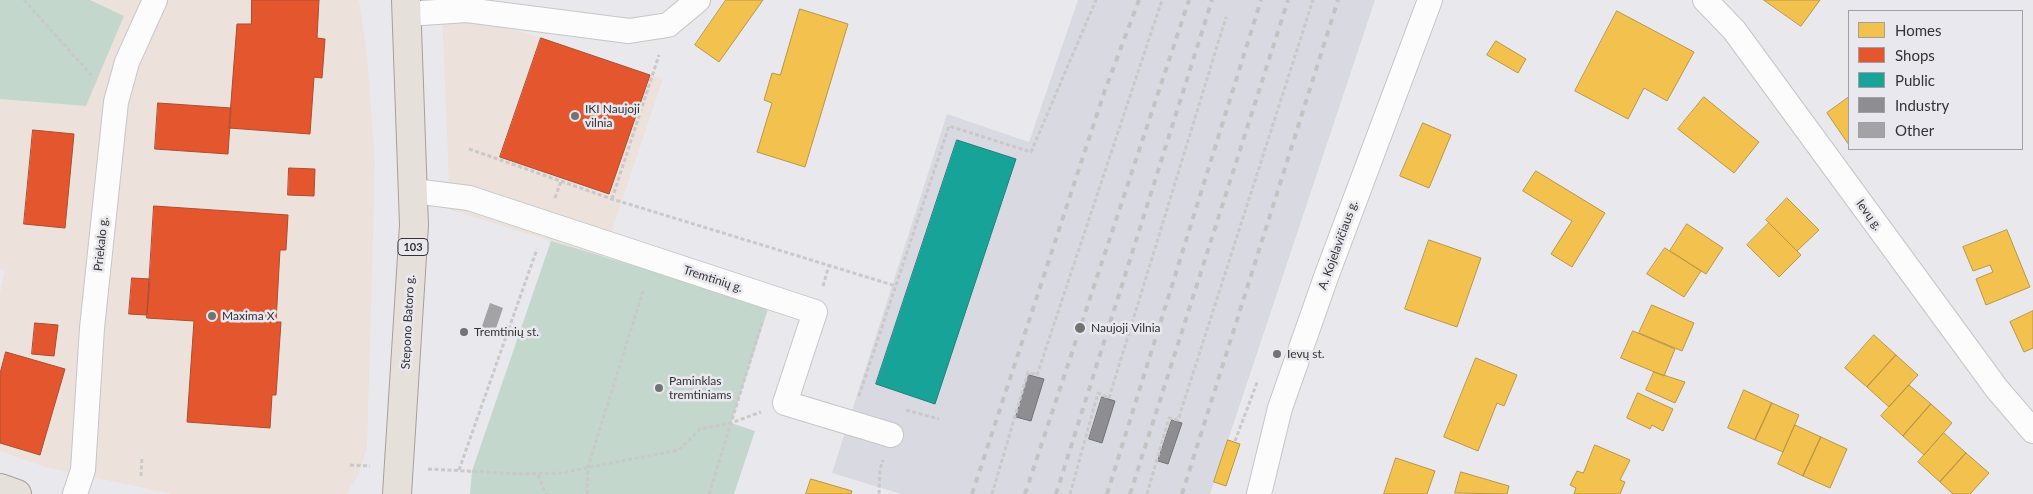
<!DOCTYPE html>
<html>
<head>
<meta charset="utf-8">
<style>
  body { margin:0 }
  #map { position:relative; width:2033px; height:494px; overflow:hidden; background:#e9e9ed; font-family:Lato,sans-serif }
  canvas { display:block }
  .legend { position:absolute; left:1848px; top:10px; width:175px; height:140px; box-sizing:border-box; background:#e8e8ee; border:1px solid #a0a0a4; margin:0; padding:6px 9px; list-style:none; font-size:15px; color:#333336 }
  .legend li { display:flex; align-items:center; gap:10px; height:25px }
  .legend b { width:25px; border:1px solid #a0a0a4 }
</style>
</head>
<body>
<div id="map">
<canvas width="2033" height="494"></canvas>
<ul class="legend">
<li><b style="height:14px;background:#f2c14e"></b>Homes</li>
<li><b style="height:14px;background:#e4572e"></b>Shops</li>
<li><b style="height:14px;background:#17a398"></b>Public</li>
<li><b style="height:14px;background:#8d8d92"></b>Industry</li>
<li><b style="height:14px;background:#a3a3a5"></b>Other</li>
</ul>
</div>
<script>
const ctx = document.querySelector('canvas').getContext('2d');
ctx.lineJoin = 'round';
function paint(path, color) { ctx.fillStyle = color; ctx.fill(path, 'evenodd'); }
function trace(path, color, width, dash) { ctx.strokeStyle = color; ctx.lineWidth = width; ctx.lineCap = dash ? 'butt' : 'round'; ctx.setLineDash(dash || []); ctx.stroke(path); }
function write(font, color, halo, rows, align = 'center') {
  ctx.font = font + ' Lato,sans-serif'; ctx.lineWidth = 5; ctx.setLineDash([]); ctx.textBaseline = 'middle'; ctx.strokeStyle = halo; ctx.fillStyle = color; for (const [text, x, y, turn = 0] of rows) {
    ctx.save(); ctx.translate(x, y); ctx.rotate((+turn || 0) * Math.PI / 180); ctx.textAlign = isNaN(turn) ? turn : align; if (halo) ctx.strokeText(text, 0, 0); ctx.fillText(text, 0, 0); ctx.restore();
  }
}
paint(new Path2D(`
  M90 0H359L367 54 375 165 367 448 358 476 346 494H173L45 467 0 451V293L5 270 0 269V99L86 106 124 16Z
  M442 9 538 37 663 79 603 257 450 210Z`), '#ece1db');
paint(new Path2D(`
  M1078 0H1375L1210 494H901L832 473 947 114 1029 142Z`), '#d9d9e2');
paint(new Path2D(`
  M0 0H90L124 16 86 106 0 99Z
  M551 241 769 306 731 423 755 431 734 494H470L472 471Z`), '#c3d7cc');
const homes = new Path2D(`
  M726 0H763L719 62 695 45Z
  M1764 0H1820L1801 26Z
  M800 9 848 24 805 167 757 152 772 103 764 100 772 73 780 75Z
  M1617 11 1694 52 1667 101 1644 88 1628 119 1575 91Z
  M1496 41 1526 59 1518 73 1487 55Z
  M1704 97 1759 142 1734 173 1678 129Z
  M1849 97V145L1827 113Z
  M1423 123 1451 135 1429 188 1400 176Z
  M1536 171 1605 213 1572 267 1551 254 1572 221 1523 191Z
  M1787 198 1819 230 1797 251 1766 220Z
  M1769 223 1801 255 1779 277 1747 245Z
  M1687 224 1723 248 1706 274 1670 251Z
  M2007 230 2030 287 1986 305 1976 279 1993 272 1990 265 1973 271 1963 247Z
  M1429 240 1481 258 1457 327 1405 309Z
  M1665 248 1701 271 1684 297 1647 274Z
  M1652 305 1694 323 1682 351 1639 333Z
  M2033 311V348L2024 352 2010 322Z
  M1633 331 1675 349 1664 376 1621 358Z
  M1874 335 1896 355 1867 387 1845 368Z
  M1896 355 1918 375 1889 407 1867 387Z
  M1476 358 1517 375 1504 406 1497 403 1478 451 1444 437Z
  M1654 372 1685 382 1675 403 1646 390Z
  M1909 385 1931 404 1903 436 1881 416Z
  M1744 390 1772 403 1755 440 1728 428Z
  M1638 393 1673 409 1663 431 1652 425 1650 429 1627 418Z
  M1772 403 1799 415 1783 452 1755 440Z
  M1931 404 1952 423 1924 455 1903 436Z
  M1795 425 1821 437 1803 476 1778 464Z
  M1944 433 1966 453 1940 482 1918 462Z
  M1821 437 1847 449 1830 488 1803 476Z
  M1228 440 1240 444 1226 486 1214 482Z
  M1595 445 1630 460 1620 480 1625 482 1620 494H1574L1576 488 1570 485 1577 471 1583 473Z
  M1966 453 1989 473 1970 494H1953L1940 482Z
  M1396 458 1435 471 1427 494H1384Z
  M1461 472 1509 486 1507 494 1455 493Z
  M811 479 852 491 851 494H806Z`);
paint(homes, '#f2c14e');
trace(homes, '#b99647', 1);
const shops = new Path2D(`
  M252 0H319L317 38 325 39 322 78 314 77 310 134 229 128 237 24H251Z
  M541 38 650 75 609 194 500 157Z
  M158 103 231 108 228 154 155 149Z
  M33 130 74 134 65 228 24 224Z
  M289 168 315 169 314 196 288 195Z
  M154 206 288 215 286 250H280L276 322H281L276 395H272L270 428 187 422 194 321 147 318Z
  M132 278 150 279 147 315 129 314Z
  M35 323 58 325 54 356 32 354Z
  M6 352 65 369 40 455 0 443V374Z`);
paint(shops, '#e4572e');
trace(shops, '#af4c30', 1);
const public = new Path2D(`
  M957 140 1016 159 935 404 876 384Z`);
paint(public, '#17a398');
trace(public, '#1f817b', 1);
const industry = new Path2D(`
  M1029 375 1044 379 1031 421 1016 417Z
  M1102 397 1115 401 1102 443 1089 439Z
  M1172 420 1182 423 1168 464 1158 461Z`);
paint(industry, '#8d8d92');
trace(industry, '#727276', 1);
paint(new Path2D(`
  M490 303 503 308 494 334 481 329Z`), '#a3a3a5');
const street = new Path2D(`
  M1705 0 1734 30 1997 389 2033 431
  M407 14 467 10 629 31 668 25 698 0
  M414 191 469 198 815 312 785 403 891 435
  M75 494 83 470 92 328 116 102 127 62 155 0
  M1259 494 1280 408 1326 277 1430 0`);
const primary = new Path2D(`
  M0 488 17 494
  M397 494 414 225 406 0`);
trace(street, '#c6c6c9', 26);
trace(primary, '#a89f96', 30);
trace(new Path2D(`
  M24 0 94 78
  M469 149 612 199 896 286
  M555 198 561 181
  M612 199 659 55
  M823 286 829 265
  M859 396 949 126 1031 152 1096 0
  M906 410 939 419
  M1235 441 1258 380
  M350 465 370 466
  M428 469 523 474 560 473 679 450 700 429 731 423 761 412
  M459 470 537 249
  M538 475 546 494
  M141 476 142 458
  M587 494 588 467 643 291
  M709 494 762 323
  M879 494 880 469 883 460
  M992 494 1028 372 1037 375 1162 0
  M1070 494 1098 393 1109 398 1226 17
  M1147 494 1169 418 1178 420 1313 0`), '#c9c9c9', 3, [4, 2.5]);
trace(street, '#fcfcfc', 24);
trace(primary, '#e6e0db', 28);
trace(new Path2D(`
  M972 494 1105 90 1139 0
  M1025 494 1189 0
  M1056 494 1212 0
  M1107 494 1261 0
  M1130 494 1288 0
  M1182 494 1338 0`), '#c3c3c4', 4, [6, 6]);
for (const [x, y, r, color] of [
  [575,116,5,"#737376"],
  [212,316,5,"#737376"],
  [1080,328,6,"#737376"],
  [464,332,5,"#737376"],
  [1277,354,5,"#737376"],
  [659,388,5,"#737376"]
]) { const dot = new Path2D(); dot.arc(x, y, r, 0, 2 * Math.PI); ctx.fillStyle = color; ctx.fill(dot); trace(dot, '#e8e8ee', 2); }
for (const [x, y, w] of [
  [413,247,30]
]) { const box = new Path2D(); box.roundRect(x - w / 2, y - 8.5, w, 17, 4); ctx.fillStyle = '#e8e8ee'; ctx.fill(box); trace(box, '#333336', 1); }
write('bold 11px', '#333336', null, [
  ["103",413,247]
]);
write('12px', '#333336', '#e8e8ee', [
  ["IKI Naujoji",585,109],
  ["vilnia",585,123],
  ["Maxima X",222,316],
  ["Naujoji Vilnia",1091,328],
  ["Tremtinių st.",474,332],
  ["Ievų st.",1287,354],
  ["Paminklas",669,381],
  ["tremtiniams",669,395]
], 'left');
write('12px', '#333336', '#e8e8ee', [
  ["Ievų g.",1869,215,54],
  ["Priekalo g.",101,244,-84],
  ["A. Kojelavičiaus g.",1338,245,-70],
  ["Tremtinių g.",713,279,18],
  ["Stepono Batoro g.",408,322,-87]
]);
</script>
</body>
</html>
